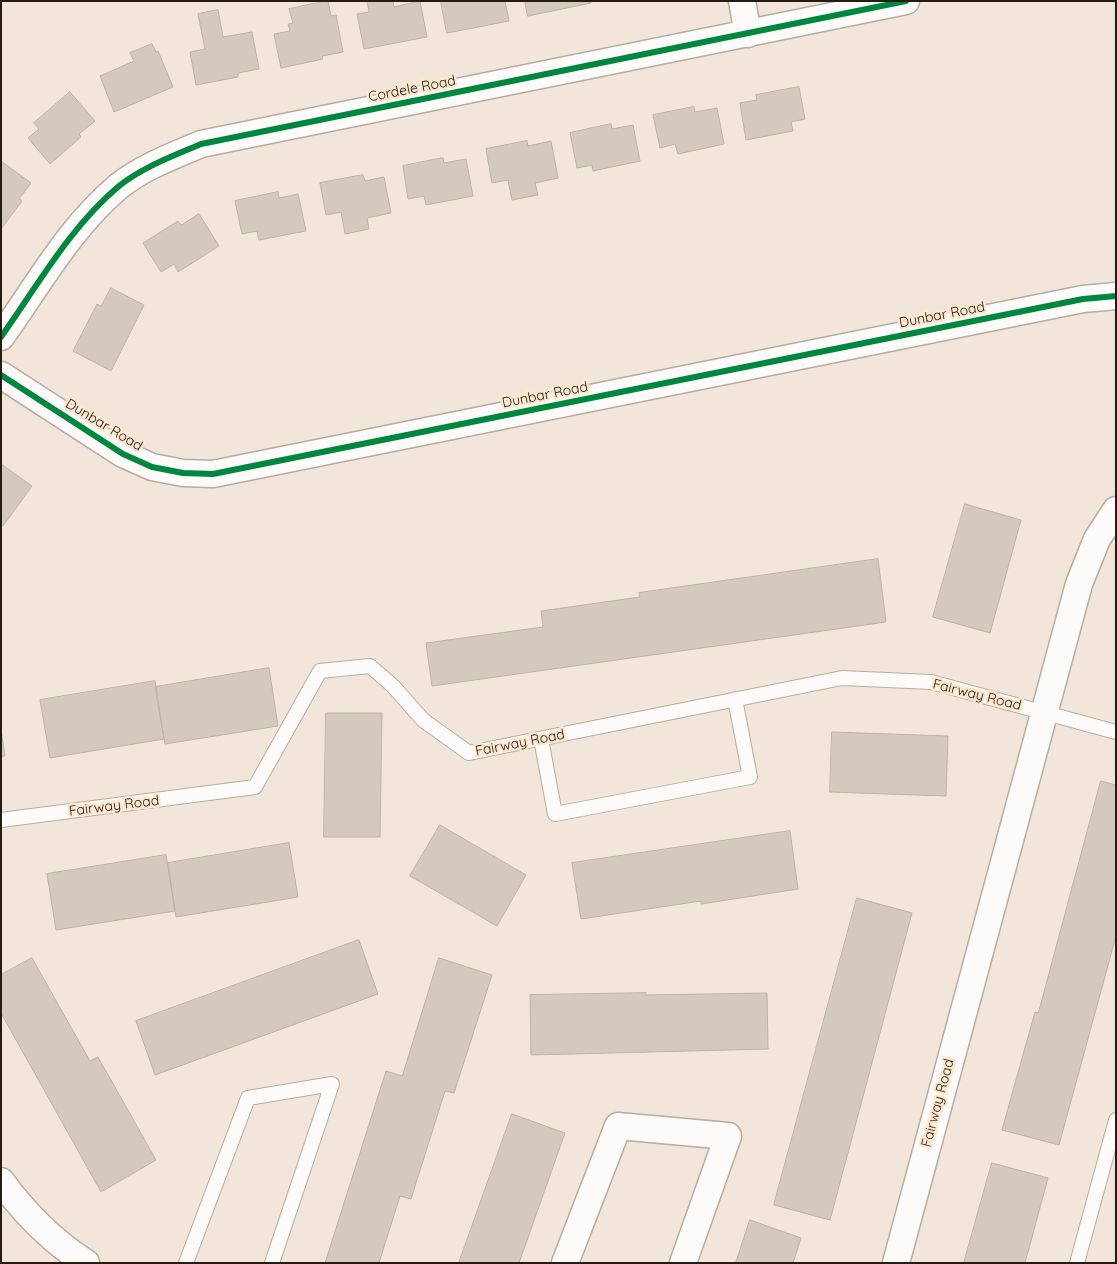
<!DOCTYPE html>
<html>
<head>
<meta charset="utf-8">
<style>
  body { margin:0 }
  #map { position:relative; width:1117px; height:1264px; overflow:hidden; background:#f2e6da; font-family:Quicksand,sans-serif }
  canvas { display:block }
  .frame { position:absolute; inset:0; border:2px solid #241b11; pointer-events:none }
</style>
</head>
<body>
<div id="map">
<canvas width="1117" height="1264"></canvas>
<div class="frame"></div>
</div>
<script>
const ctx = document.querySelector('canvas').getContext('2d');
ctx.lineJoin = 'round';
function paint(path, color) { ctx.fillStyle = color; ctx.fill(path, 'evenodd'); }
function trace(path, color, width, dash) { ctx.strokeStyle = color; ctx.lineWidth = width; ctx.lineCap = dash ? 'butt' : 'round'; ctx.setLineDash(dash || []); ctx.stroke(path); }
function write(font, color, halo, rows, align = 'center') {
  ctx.font = font + ' Quicksand,sans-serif'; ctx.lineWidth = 5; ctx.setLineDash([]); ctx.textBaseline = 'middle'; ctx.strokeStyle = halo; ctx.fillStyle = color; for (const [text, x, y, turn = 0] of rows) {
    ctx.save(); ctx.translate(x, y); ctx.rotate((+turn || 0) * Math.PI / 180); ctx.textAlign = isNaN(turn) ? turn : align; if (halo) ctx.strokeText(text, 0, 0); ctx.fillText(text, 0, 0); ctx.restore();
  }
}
const building = new Path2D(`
  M328 1 331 16 336 15 343 52 322 56 323 59 281 68 274 34 290 31 288 24 293 23 289 9Z
  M367 1H393L394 7 420 1 427 37 364 49 357 14 369 12Z
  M441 1H505L509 21 447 33Z
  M525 1H591V3L528 16Z
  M218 10 223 37 252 32 259 69 238 73V77L196 85 190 52 205 49 198 14Z
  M152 44 156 52 158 51 173 87 114 112 100 76 134 61 130 53Z
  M799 87 805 119 791 122 793 131 746 140 740 103 757 100 756 95Z
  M70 92 95 121 79 134 81 137 50 164 28 138 39 129 34 123Z
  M694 107 695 112 717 108 724 144 678 154 675 144 660 148 653 115Z
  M611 124 612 129 633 125 640 161 593 171 592 165 577 168 570 133Z
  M527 141 528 146 551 141 558 178 535 183 538 195 512 200 508 180 492 183 486 149Z
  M443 158 444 163 466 159 473 196 426 205 424 196 408 199 403 166Z
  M1 161 31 183 19 199 22 201 1 229Z
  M363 175 365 181 384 177 391 213 367 218 369 229 345 234 341 212 326 215 320 183Z
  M278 192 279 198 298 194 306 231 259 240 257 231 242 234 235 201Z
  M199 214 219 246 178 272 174 264 161 272 143 243 178 221 181 225Z
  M111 288 144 305 111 371 73 351 97 304 101 306Z
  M1 464 32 486 3 526 1 525Z
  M965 504 1021 520 990 633 933 617Z
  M878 559 886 622 432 686 426 643 543 627 541 611 640 597 639 593Z
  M269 668 278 726 165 744 155 687Z
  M155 681 164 739 50 758 40 700Z
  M326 713H382L380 837H324Z
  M1 730 5 756 1 757Z
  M832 732 948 736 946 796 830 792Z
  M1101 781 1116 785V936L1059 1145 1002 1130 1035 1012 1038 1013Z
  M440 825 526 875 497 926 410 876Z
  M790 831 798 889 701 904V901L581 919 572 863Z
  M289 843 298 897 176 917 168 863Z
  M166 855 175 911 56 930 47 874Z
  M857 898 912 913 830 1220 774 1205Z
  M359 940 378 994 155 1075 136 1021Z
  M32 958 90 1061 98 1057 156 1160 101 1192 1 1013V975Z
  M439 958 492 975 454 1093 445 1091 411 1199 400 1196 379 1263H325L386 1071 402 1076Z
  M646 993 645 995 767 993 768 1049 531 1055 530 995Z
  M512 1114 565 1133 519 1263H459Z
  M992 1163 1048 1178 1025 1263H964Z
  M750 1220 801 1238 793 1263H736Z`);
paint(building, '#d3c9be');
trace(building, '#bcb2a8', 1);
const service = new Path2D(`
  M541 739 555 814 750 777 735 699
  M1 820 255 787 320 671 370 666 393 686 423 720 469 753 842 678 931 682 1116 732
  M186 1263 248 1098 332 1084 272 1263
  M1077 1263 1116 1120`);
const minor = new Path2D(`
  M742 1 748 34
  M1 337C38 285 70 227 119 186 143 167 173 156 201 144L906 1
  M1 375 123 454 152 467 183 473 213 474 1083 299 1116 296
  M1 1181C25 1214 52 1241 86 1263
  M565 1263 618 1126 728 1136 683 1263
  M896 1263 1079 584 1097 539 1116 510`);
trace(service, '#b6aca2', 16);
trace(minor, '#b6aca2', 29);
trace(service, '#fdfbf9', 14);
trace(minor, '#fdfbf9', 26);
trace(new Path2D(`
  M1 337C38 285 70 227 119 186 143 167 173 156 201 144L906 1
  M1 375 123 454 152 467 183 473 213 474 1083 299 1116 296`), '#00873e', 6);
write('14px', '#241b11', '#fce7d0', [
  ["Cordele Road",412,89,-11],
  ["Dunbar Road",942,315,-11],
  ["Dunbar Road",545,395,-11],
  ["Dunbar Road",104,425,31],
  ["Fairway Road",977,695,14],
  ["Fairway Road",520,743,-11],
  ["Fairway Road",114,806,-7],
  ["Fairway Road",938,1103,-75]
]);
</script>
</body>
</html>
